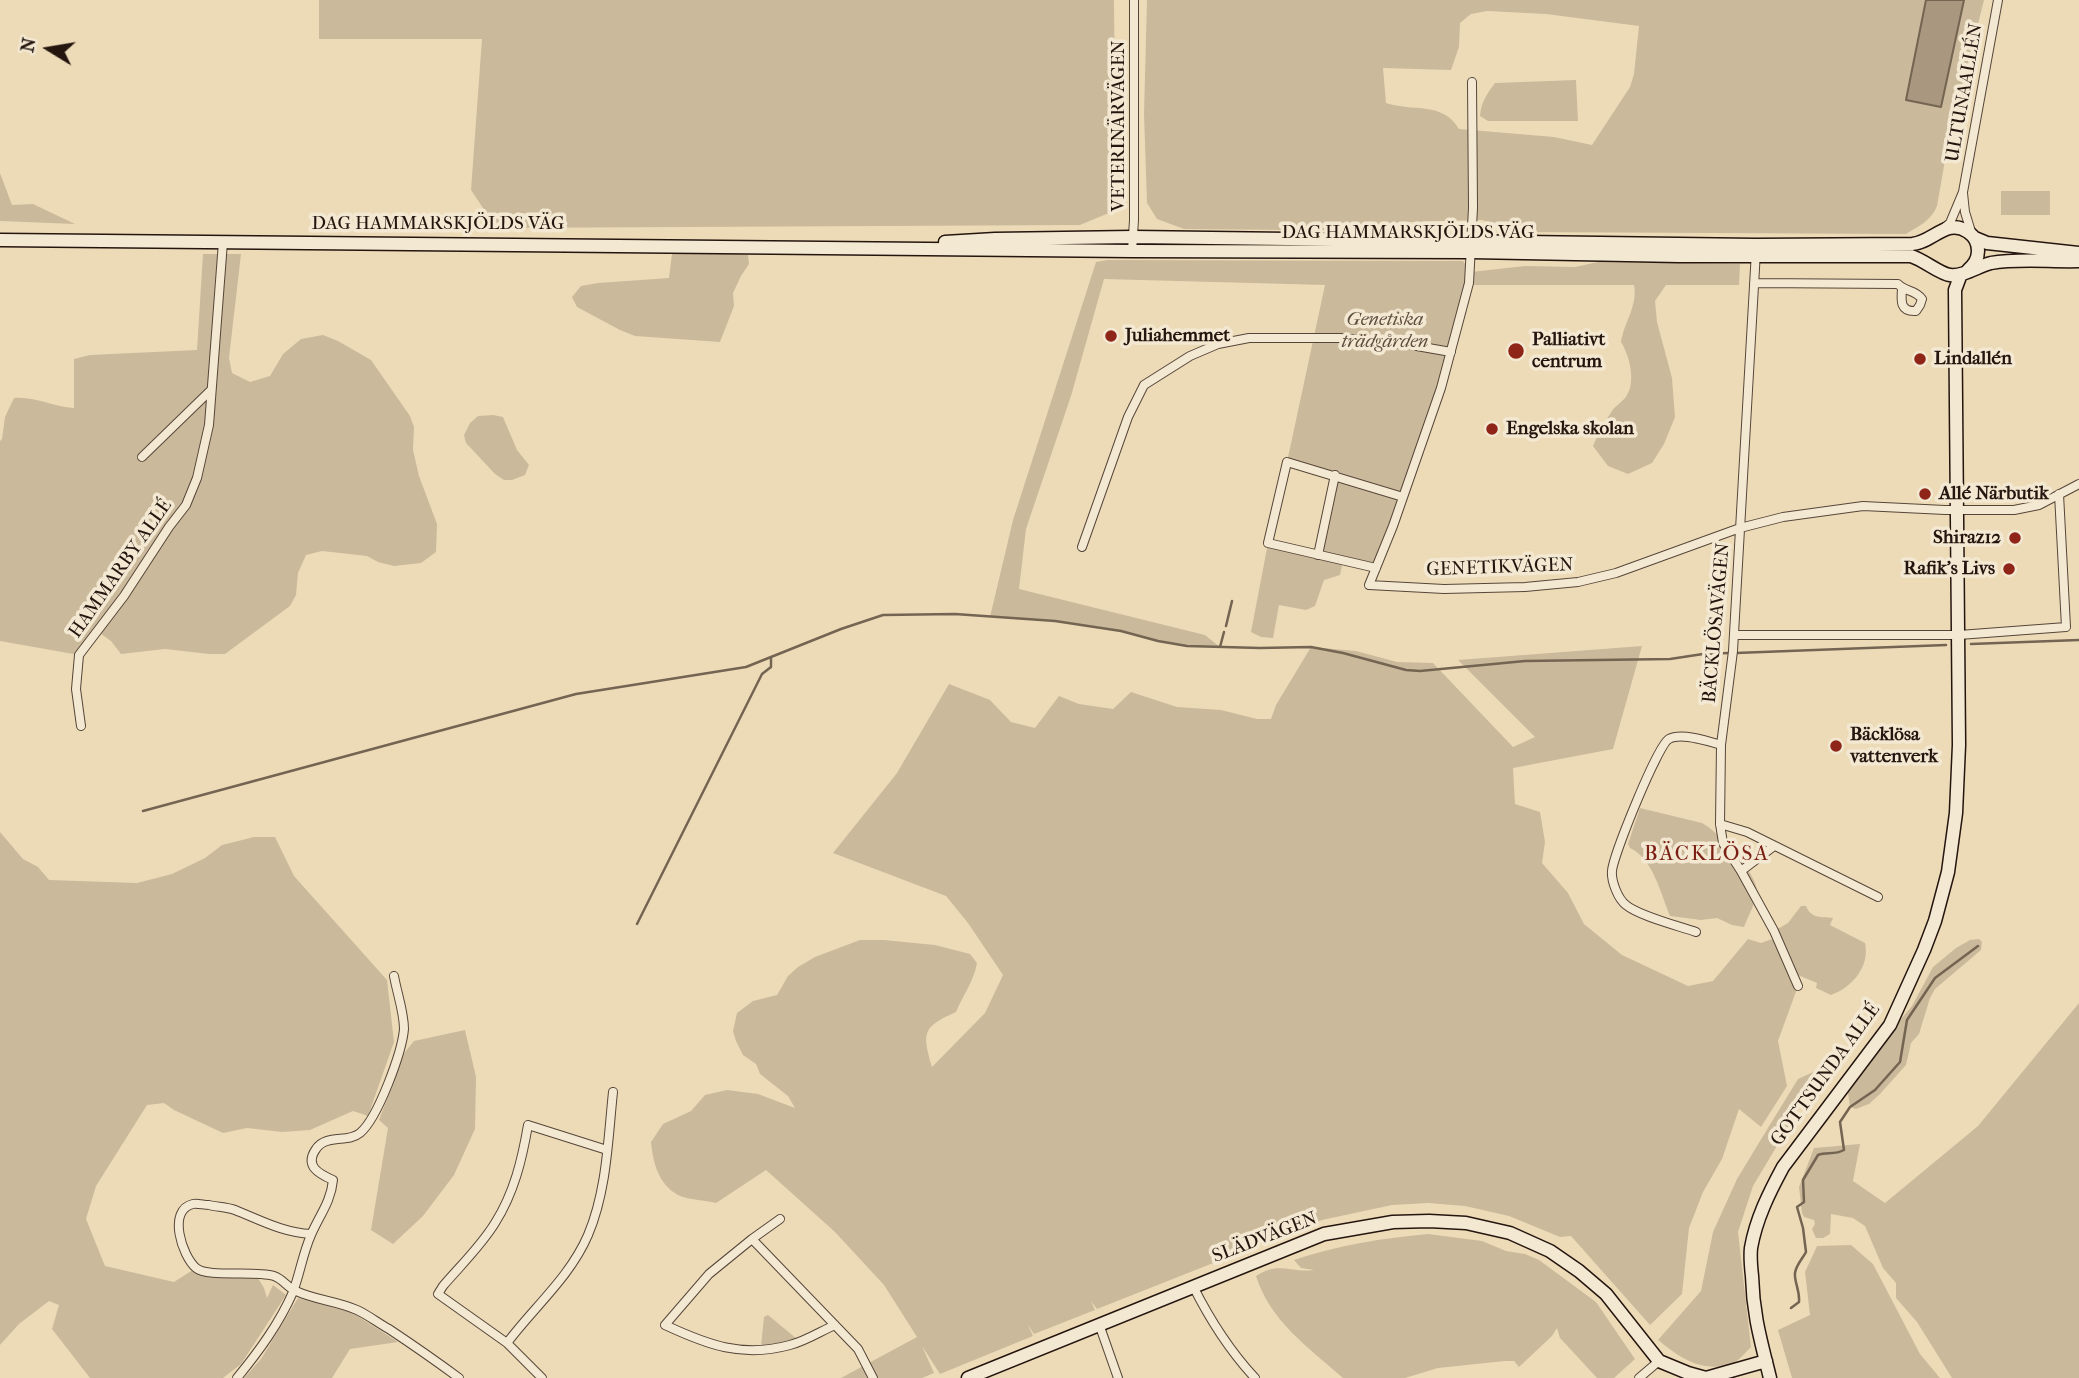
<!DOCTYPE html>
<html>
<head>
<meta charset="utf-8">
<style>
  body { margin:0 }
  #map { position:relative; width:2079px; height:1378px; overflow:hidden; background:#eddbb8; font-family:"IM FELL French Canon",serif }
  canvas { display:block }
  .north { position:absolute; left:14px; top:14px; width:70px; height:70px; -webkit-text-stroke:5px #f3e8d1; paint-order:stroke; rotate:281deg; font-size:19px; font-weight:700; line-height:28px; text-align:center; color:#24150f }
  .north::after { content:''; display:block; margin:auto; width:24px; height:32px; background:#24150f; clip-path:polygon(50% 0,100% 100%,50% 72%,0 100%) }
</style>
</head>
<body>
<div id="map">
<canvas width="2079" height="1378"></canvas>
<div class="north">N</div>
</div>
<script>
const ctx = document.querySelector('canvas').getContext('2d');
ctx.lineJoin = 'round';
function paint(path, color) { ctx.fillStyle = color; ctx.fill(path, 'evenodd'); }
function trace(path, color, width, dash) { ctx.strokeStyle = color; ctx.lineWidth = width; ctx.lineCap = dash ? 'butt' : 'round'; ctx.setLineDash(dash || []); ctx.stroke(path); }
function write(font, color, halo, rows, align = 'center') {
  ctx.font = font + ' "IM FELL French Canon",serif'; ctx.lineWidth = 7; ctx.setLineDash([]); ctx.textBaseline = 'middle'; ctx.strokeStyle = halo; ctx.fillStyle = color; for (const [text, x, y, turn = 0] of rows) {
    ctx.save(); ctx.translate(x, y); ctx.rotate((+turn || 0) * Math.PI / 180); ctx.textAlign = isNaN(turn) ? turn : align; if (halo) ctx.strokeText(text, 0, 0); ctx.fillText(text, 0, 0); ctx.restore();
  }
}
paint(new Path2D(`
  M319 0H1114L1116 210 1080 225 492 228 489 217 471 190 482 39H319Z
  M1147 0H1984L1947 149 1937 206C1931 221 1919 226 1906 234L1518 232 1482 220 1411 222 1391 231 1184 229 1157 219 1147 203 1144 114ZM1487 11 1546 14 1639 26 1634 74 1630 87 1592 145 1554 137 1459 129C1443 101 1413 112 1386 103L1383 68 1451 70 1459 47 1460 23 1471 14Z
  M1576 80 1578 121H1488L1480 116C1481 102 1487 94 1495 83Z
  M0 173 12 205 33 204 75 224 0 221Z
  M2001 191H2050V215H2001Z
  M716 252 748 255 749 264 741 276 733 293 734 306 720 342 635 336 620 330 577 307 572 297 581 286 598 283 669 278 672 254Z
  M203 254H241L229 358 232 373 250 382 270 376 283 354 301 339 323 335 338 341 371 360 410 416 414 427 413 450 419 476 437 524 436 552 421 563 394 566 378 562 367 556 322 551 306 555 298 573 296 595 290 606 225 654H209L165 649 121 654 111 641 97 631 79 655 0 641V441L2 439 5 417 14 398C35 396 53 407 74 408V359L90 355 197 350Z
  M1107 260 1463 261 1471 272 1525 266 1575 267 1598 262 1740 264 1739 285H1666L1655 301 1657 322 1672 378 1675 417 1664 444 1652 463 1628 474 1608 466 1593 446C1598 434 1604 422 1612 411 1616 405 1624 401 1627 395 1636 381 1629 354 1621 342 1624 322 1638 306 1634 285H1475L1470 283 1441 388 1376 568 1343 561 1340 575 1324 580 1315 606 1306 610 1279 605 1273 638 1261 637 1251 632 1268 543 1318 554 1335 476 1287 462 1325 285 1104 279 1071 396 1026 529 1019 589 1205 635 1220 647 1187 646 1158 641 1121 631 1055 621 990 617 1013 520 1096 262Z
  M493 415 503 417 517 450 529 465 525 475 512 480H504L495 474 466 443 464 435 470 423 478 416Z
  M1642 646 1613 749 1513 768 1515 804 1540 812 1545 842 1542 863 1568 893 1584 924 1622 955 1688 986 1713 981 1748 939 1761 943 1775 938 1774 931 1788 923 1801 906H1806C1812 920 1822 916 1833 918L1830 925 1865 943C1870 966 1853 987 1831 995L1816 988 1817 983 1793 973 1798 986 1778 1041 1787 1086 1761 1127 1739 1109 1722 1159 1703 1192 1689 1228 1682 1294 1650 1325 1571 1236 1560 1237 1509 1216 1465 1206 1428 1203 1392 1205 1322 1220 1097 1309 1091 1301 1095 1310 1034 1334 1028 1325 1033 1336 940 1374 922 1346 934 1373 922 1378H841L917 1337 884 1285 835 1232 766 1170 716 1203C705 1200 688 1200 678 1195 658 1184 653 1162 651 1142L663 1124 691 1111 705 1095 727 1090 758 1094 795 1108 788 1096 760 1074 756 1064 743 1055 736 1041 733 1031 737 1013 753 1001 777 995 788 976 798 967 815 957 860 940H884L935 945 970 954 977 963C974 981 963 995 956 1012 922 1027 922 1033 932 1067L985 1013 1003 975 968 923 946 896 833 853 897 773 949 684 990 700 1011 722 1035 728 1059 696 1079 704 1113 709 1131 692 1177 707 1221 710 1257 719H1271L1276 705 1311 647 1356 651 1397 662 1433 663 1513 747 1535 737 1458 660Z
  M1640 808 1702 823C1718 831 1757 873 1757 891 1756 903 1748 916 1744 927L1732 925 1717 918 1701 920 1670 916C1661 895 1653 858 1630 848L1628 844Z
  M0 832 23 859 38 867 49 880 137 883 172 874 205 858 222 845 254 837H275L294 876 387 980 394 1042 368 1116 353 1111 310 1130 282 1132 247 1128 223 1133 174 1110 164 1103 147 1105 96 1186 86 1219 105 1266 174 1282 196 1268 255 1273 264 1288 267 1298 273 1285 286 1295 241 1364 223 1378H90L52 1329 59 1305 49 1301 19 1324 0 1345Z
  M1979 939 1982 942 1981 950 1935 989 1930 998 1919 1034 1911 1043 1906 1065 1880 1094 1869 1104 1856 1109 1850 1107 1848 1093 1895 1026 1912 1006 1933 967 1956 948 1970 940Z
  M2079 1003V1378H1952L1917 1322 1896 1298V1283L1883 1268 1865 1226 1853 1218 1831 1214 1830 1234 1823 1238H1816L1812 1229 1815 1224 1814 1220 1804 1217 1802 1213 1799 1187 1814 1148 1860 1144 1853 1181 1885 1203 1978 1126Z
  M465 1030 476 1077 475 1129 454 1175 423 1216 393 1244 371 1230 388 1128 379 1120 405 1052 414 1041Z
  M1824 1067 1753 1186 1738 1232 1751 1347C1745 1353 1737 1363 1729 1365 1700 1372 1679 1357 1658 1340L1701 1291 1713 1232 1737 1179 1760 1141 1798 1079Z
  M1428 1234 1482 1241 1506 1251 1525 1254 1539 1260 1596 1302 1635 1359 1614 1378H1597L1560 1338 1557 1328 1552 1336 1519 1367 1514 1361H1505L1438 1368 1405 1378H1343C1309 1348 1270 1321 1256 1276 1279 1261 1290 1273 1314 1270L1301 1268 1294 1260C1338 1245 1383 1238 1428 1234Z
  M1851 1245 1873 1264 1920 1354 1940 1378H1792L1778 1330 1810 1315 1805 1272 1817 1246Z
  M298 1298 353 1313 398 1342 350 1349 332 1378H244L261 1359Z
  M768 1315 797 1339 761 1346 764 1317Z`), '#cbb99b');
const water = new Path2D(`
  M1926 0H1964L1941 107 1906 100Z`);
paint(water, '#a9987f');
trace(water, '#746452', 2);
trace(new Path2D(`
  M1226 626 1232 601
  M1971 644 2079 640
  M1220 647 1224 632
  M1736 653 1946 645
  M143 811 576 694 746 667 841 629 883 615 955 614 1055 621 1121 631 1158 641 1187 646 1260 648 1311 647 1343 653 1406 670 1420 671 1525 661 1670 659 1703 654 1729 653
  M637 924 762 674 771 667V657
  M1791 1308 1799 1302C1800 1290 1794 1282 1795 1273 1796 1265 1803 1258 1806 1252L1803 1228 1797 1207 1804 1202 1803 1180 1818 1155C1827 1152 1835 1155 1844 1150L1840 1122 1850 1107 1875 1090 1900 1062 1907 1020 1935 978 1978 946`), '#746452', 2.5);
const street = new Path2D(`
  M1472 82 1473 208 1469 283 1441 388 1393 526 1369 585 1444 589 1525 587 1578 582 1616 573 1740 528 1783 517 1863 506 1945 510H2014L2039 505 2079 484
  M1963 193 1965 212 1972 235
  M1945 227 1950 223 1963 192 1998 0
  M1132 251 1134 220V0
  M1756 251 1733 651 1721 745 1720 824 1723 843 1741 871 1774 931 1798 986
  M1754 283 1898 284C1905 292 1915 289 1922 299L1920 305 1916 311C1900 312 1901 301 1902 289
  M142 457 211 390
  M1082 547 1128 417 1144 385 1190 356 1218 344 1249 338H1340L1411 345 1451 352
  M1318 555 1335 475
  M1376 568 1268 543 1287 462 1403 497
  M1734 635H1959L2066 627 2059 494
  M81 726 76 689 79 655 124 596 169 527 186 505 197 478 209 425 223 242
  M1720 824 1747 832 1878 897
  M1741 871 1774 846
  M1696 932C1679 926 1639 916 1626 905 1618 899 1611 881 1612 871 1613 856 1658 744 1669 739 1681 732 1708 741 1721 745
  M311 1234C284 1233 260 1220 235 1210 227 1207 217 1207 209 1205 204 1205 197 1203 193 1204 167 1210 182 1256 196 1268 208 1278 254 1270 274 1276 283 1279 288 1288 296 1291 315 1300 337 1301 357 1310 368 1315 378 1323 389 1329 413 1345 436 1361 459 1378
  M752 1239 780 1219
  M1193 1286C1210 1320 1229 1350 1255 1378
  M1099 1324 1118 1378
  M835 1325C821 1331 806 1341 790 1345 742 1358 708 1345 665 1325L709 1274 752 1239 858 1349 873 1378
  M507 1343C534 1307 570 1277 588 1235 607 1190 608 1139 613 1092
  M237 1378C259 1351 279 1324 293 1292 300 1273 303 1253 311 1235 319 1216 331 1202 333 1180 319 1174 304 1166 316 1149 326 1134 348 1143 360 1133 378 1118 402 1052 404 1029 404 1012 397 993 394 976
  M542 1378 507 1343 438 1294 443 1286C460 1266 481 1246 495 1223 514 1193 522 1160 528 1125L607 1150
  M1639 1378 1659 1361`);
const secondary = new Path2D(`
  M1975 238 1987 243 2079 253
  M0 240 1132 251 1472 252 1679 256H1911C1924 260 1940 274 1950 275 1964 277 1978 266 1991 263 2018 258 2052 262 2079 261
  M945 242 995 239 1133 237 1756 245 1912 244C1932 243 1947 217 1968 232 1974 236 1978 243 1978 251 1978 259 1974 265 1968 270
  M968 1378 1324 1234 1393 1222 1429 1221 1466 1223 1510 1233 1550 1251 1579 1271 1606 1294 1659 1361 1688 1373 1706 1378 1766 1361
  M1770 1378C1761 1341 1753 1315 1752 1276 1751 1267 1750 1257 1751 1248 1756 1219 1769 1193 1783 1167L1890 1025 1924 950 1935 921 1948 872 1956 813 1959 745 1955 290 1961 274`);
trace(street, '#564639', 10);
trace(secondary, '#24150f', 15);
trace(street, '#f3e8d1', 8);
trace(secondary, '#f3e8d1', 12);
for (const [x, y, r, color] of [
  [1111,336,7,"#8f2418"],
  [1516,351,9,"#8f2418"],
  [1920,359,7,"#8f2418"],
  [1492,429,7,"#8f2418"],
  [1925,494,7,"#8f2418"],
  [2015,538,7,"#8f2418"],
  [2009,569,7,"#8f2418"],
  [1836,746,7,"#8f2418"]
]) { const dot = new Path2D(); dot.arc(x, y, r, 0, 2 * Math.PI); ctx.fillStyle = color; ctx.fill(dot); trace(dot, '#f3e8d1', 2.5); }
write('19px', '#24150f', '#f3e8d1', [
  ["ULTUNAALLÉN",1965,93,-80],
  ["VETERINÄRVÄGEN",1119,126,-90],
  ["DAG HAMMARSKJÖLDS VÄG",438,224],
  ["DAG HAMMARSKJÖLDS VÄG",1408,233],
  ["GENETIKVÄGEN",1500,568,-2],
  ["HAMMARBY ALLÉ",121,569,-55],
  ["BÄCKLÖSAVÄGEN",1717,623,-85],
  ["GOTTSUNDA ALLÉ",1826,1075,-54],
  ["SLÄDVÄGEN",1265,1238,-21]
]);
write('italic 19px', '#5e4e40', '#f3e8d1', [
  ["Genetiska",1385,320],
  ["trädgården",1385,342]
]);
write('bold 19px', '#24150f', '#f3e8d1', [
  ["Juliahemmet",1125,336],
  ["Palliativt",1532,340],
  ["centrum",1532,362],
  ["Lindallén",1934,359],
  ["Engelska skolan",1506,429],
  ["Allé Närbutik",1939,494],
  ["Shiraz12",2001,538,"right"],
  ["Rafik's Livs",1995,569,"right"],
  ["Bäcklösa",1850,735],
  ["vattenverk",1850,757]
], 'left');
ctx.letterSpacing = '2px';
write('21px', '#7a1f14', '#f3e8d1', [
  ["BÄCKLÖSA",1707,855]
]);
ctx.letterSpacing = '0px';
</script>
</body>
</html>
